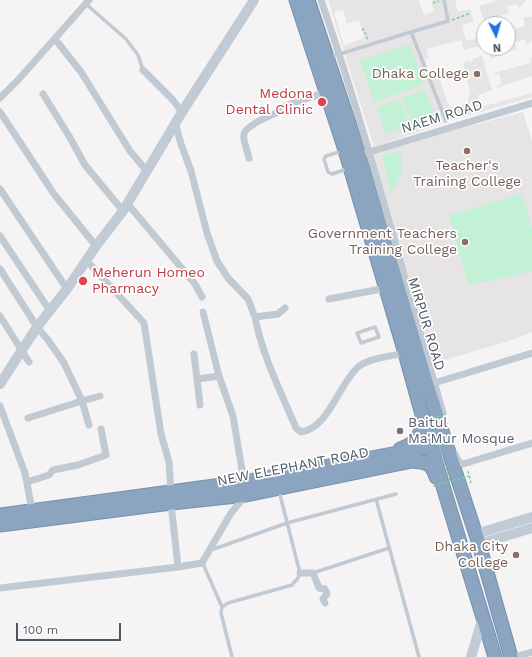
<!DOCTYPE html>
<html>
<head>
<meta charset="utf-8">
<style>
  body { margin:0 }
  #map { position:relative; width:532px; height:657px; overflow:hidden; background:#f5f3f3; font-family:"Work Sans",sans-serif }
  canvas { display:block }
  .north { position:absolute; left:476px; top:16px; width:40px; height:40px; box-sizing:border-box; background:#fff; border:1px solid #b7bbc0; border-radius:50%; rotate:175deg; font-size:11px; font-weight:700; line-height:16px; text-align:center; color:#4a5661 }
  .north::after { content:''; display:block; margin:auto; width:14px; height:18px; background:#1a73e8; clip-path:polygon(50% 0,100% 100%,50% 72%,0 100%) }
  .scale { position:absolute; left:16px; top:623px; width:105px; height:18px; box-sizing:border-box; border:2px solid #4a5661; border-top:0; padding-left:5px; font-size:12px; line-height:14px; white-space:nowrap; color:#4a5661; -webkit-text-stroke:3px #fff; paint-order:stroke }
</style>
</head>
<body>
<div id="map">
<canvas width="532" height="657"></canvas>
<div class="north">N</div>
<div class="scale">100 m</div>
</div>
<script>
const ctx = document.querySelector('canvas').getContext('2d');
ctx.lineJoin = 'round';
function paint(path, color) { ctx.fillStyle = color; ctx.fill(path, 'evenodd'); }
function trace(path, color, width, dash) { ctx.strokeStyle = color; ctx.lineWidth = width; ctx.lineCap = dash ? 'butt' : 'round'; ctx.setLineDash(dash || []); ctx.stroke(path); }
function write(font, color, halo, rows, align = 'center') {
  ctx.font = font + ' "Work Sans",sans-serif'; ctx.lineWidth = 3.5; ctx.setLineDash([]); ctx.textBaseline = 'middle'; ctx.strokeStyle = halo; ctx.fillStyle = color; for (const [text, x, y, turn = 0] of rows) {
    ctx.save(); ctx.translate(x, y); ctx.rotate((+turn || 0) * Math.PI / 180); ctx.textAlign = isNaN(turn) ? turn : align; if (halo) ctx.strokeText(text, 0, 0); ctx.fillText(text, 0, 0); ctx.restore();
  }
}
paint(new Path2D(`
  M328 0H419L424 15 434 12 431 0H455L458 12 470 9 474 22 462 25 466 40 477 39 479 46 464 50 461 40 426 49 429 58 425 60 430 75 438 73 449 107 467 104 470 91 463 62 469 60 470 62 473 61V59L482 56 492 90 478 95 481 107 532 93V97L446 122 374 147ZM343 9 347 24 359 20 364 38 344 46 334 12Z
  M499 0H526L519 9 517 4 507 6 509 13 484 21 479 6Z
  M523 17H532V40L527 46 524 39 515 43 517 49 491 58 488 51 493 48H508V31L525 26Z
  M532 58V76L497 88V86L502 84 499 74 494 75V73L530 63 529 59Z
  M523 112 532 141V332L509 341 431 364 373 152Z`), '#e6e4e5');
paint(new Path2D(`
  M410 44 423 85 374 102 360 60Z
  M425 90 435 115 412 124 402 98Z
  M400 99 410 125 386 134 377 107Z
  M400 151C405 168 401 179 391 193L382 156Z
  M522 194 532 229V271L504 278 468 285 449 215Z`), '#c3f1d5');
const highway = new Path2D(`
  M296 0 345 150 405 353 431 447 495 657
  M308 0 353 135 427 385 479 544 511 657
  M400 449C415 444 422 436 422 420
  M0 515 244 482 440 445
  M0 525 171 503 246 495 412 461C426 462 432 463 436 477`);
trace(highway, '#7690ad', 15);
trace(new Path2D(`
  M433 3 439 1
  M452 20 471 13
  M362 30 364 29 368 41
  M468 471 471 483`), '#7ad0a6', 1.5, [3, 2]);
trace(new Path2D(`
  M86 4 126 39 138 55 143 70
  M411 32 448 21 444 0
  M330 57 411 32 446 121
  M342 151 326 156 324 159 328 172 332 174 347 169
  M375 327 379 337 361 343 357 333Z
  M376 499 419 657
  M214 549 287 523 396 494
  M204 566 222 607
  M313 573 389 548
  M232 657 221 613 222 607 228 603 292 585 298 578 300 573 279 491`), '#c1cad2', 3.5);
trace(new Path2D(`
  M321 0C368 136 403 275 443 413
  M55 39 81 72 130 151 146 170
  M143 70 173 100 182 112
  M43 94 69 136 85 165 123 211
  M0 98 18 80 89 0
  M0 112 54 194 96 246
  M175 123 181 144 191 171 207 233 217 261 228 278 248 299 255 317
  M366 153 532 103
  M249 158C248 153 242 138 244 134 246 125 275 113 284 110L285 106 326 92
  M0 189 67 289
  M127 203 195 284 202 297
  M0 236 50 311
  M87 261 144 323 161 434 169 462 171 492
  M0 269 37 327 48 340 64 363 82 401 28 418
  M329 299 386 288
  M285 308 278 314 255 317C262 355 281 392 296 428L301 432C328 429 339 384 358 367 368 358 392 356 405 353
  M203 312 219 376 233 416 244 482
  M0 316 29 362
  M194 354 197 379
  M431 384 532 353
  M200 405 197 379 219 376
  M0 406 25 473 32 510
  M89 425 82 401 100 396
  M455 454 458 461 463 464 532 443
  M27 482 49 475 53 470 78 465 106 455 101 429
  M171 503 178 567
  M300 573H313L319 588 325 589 327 594 323 599 325 603
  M0 588 178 567 202 563 231 513 246 495
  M514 657 532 652`), '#c1cad2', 7);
trace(new Path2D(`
  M0 384 37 327 67 289 96 246 123 211 182 112 254 0
  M476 534 532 517
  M479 544 532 528
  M471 657 483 617`), '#c1cbd6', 10);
trace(highway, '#8ba5c1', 13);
trace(new Path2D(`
  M431 420 450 482
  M414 424 446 414
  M433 486 469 476`), '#7ad0a6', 1.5, [3, 2]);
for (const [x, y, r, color] of [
  [477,74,4,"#8d6e63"],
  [322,102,5,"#e0444e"],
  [467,151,4,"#8d6e63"],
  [465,242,4,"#8d6e63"],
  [83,281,5,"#e0444e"],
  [400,431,4,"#6b7280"],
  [516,555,4,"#8d6e63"]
]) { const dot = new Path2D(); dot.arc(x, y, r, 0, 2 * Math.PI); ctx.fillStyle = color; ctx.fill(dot); trace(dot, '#fff', 1.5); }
write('14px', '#785e54', '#fff', [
  ["Dhaka College",469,74],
  ["Teacher's",467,166,"center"],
  ["Training College",467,182,"center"],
  ["Government Teachers",457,234],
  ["Training College",457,250],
  ["Dhaka City",508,547],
  ["College",508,563]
], 'right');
write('14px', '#be3a42', '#fff', [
  ["Medona",313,94],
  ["Dental Clinic",313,110],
  ["Meherun Homeo",92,273,"left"],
  ["Pharmacy",92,289,"left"]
], 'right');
write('14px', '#4a5661', '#fff', [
  ["NAEM ROAD",442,117,-17],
  ["MIRPUR ROAD",426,324,73],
  ["NEW ELEPHANT ROAD",293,467,-11]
]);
write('14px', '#5b616d', '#fff', [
  ["Baitul",408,423],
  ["Ma'Mur Mosque",408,439]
], 'left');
</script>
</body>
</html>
